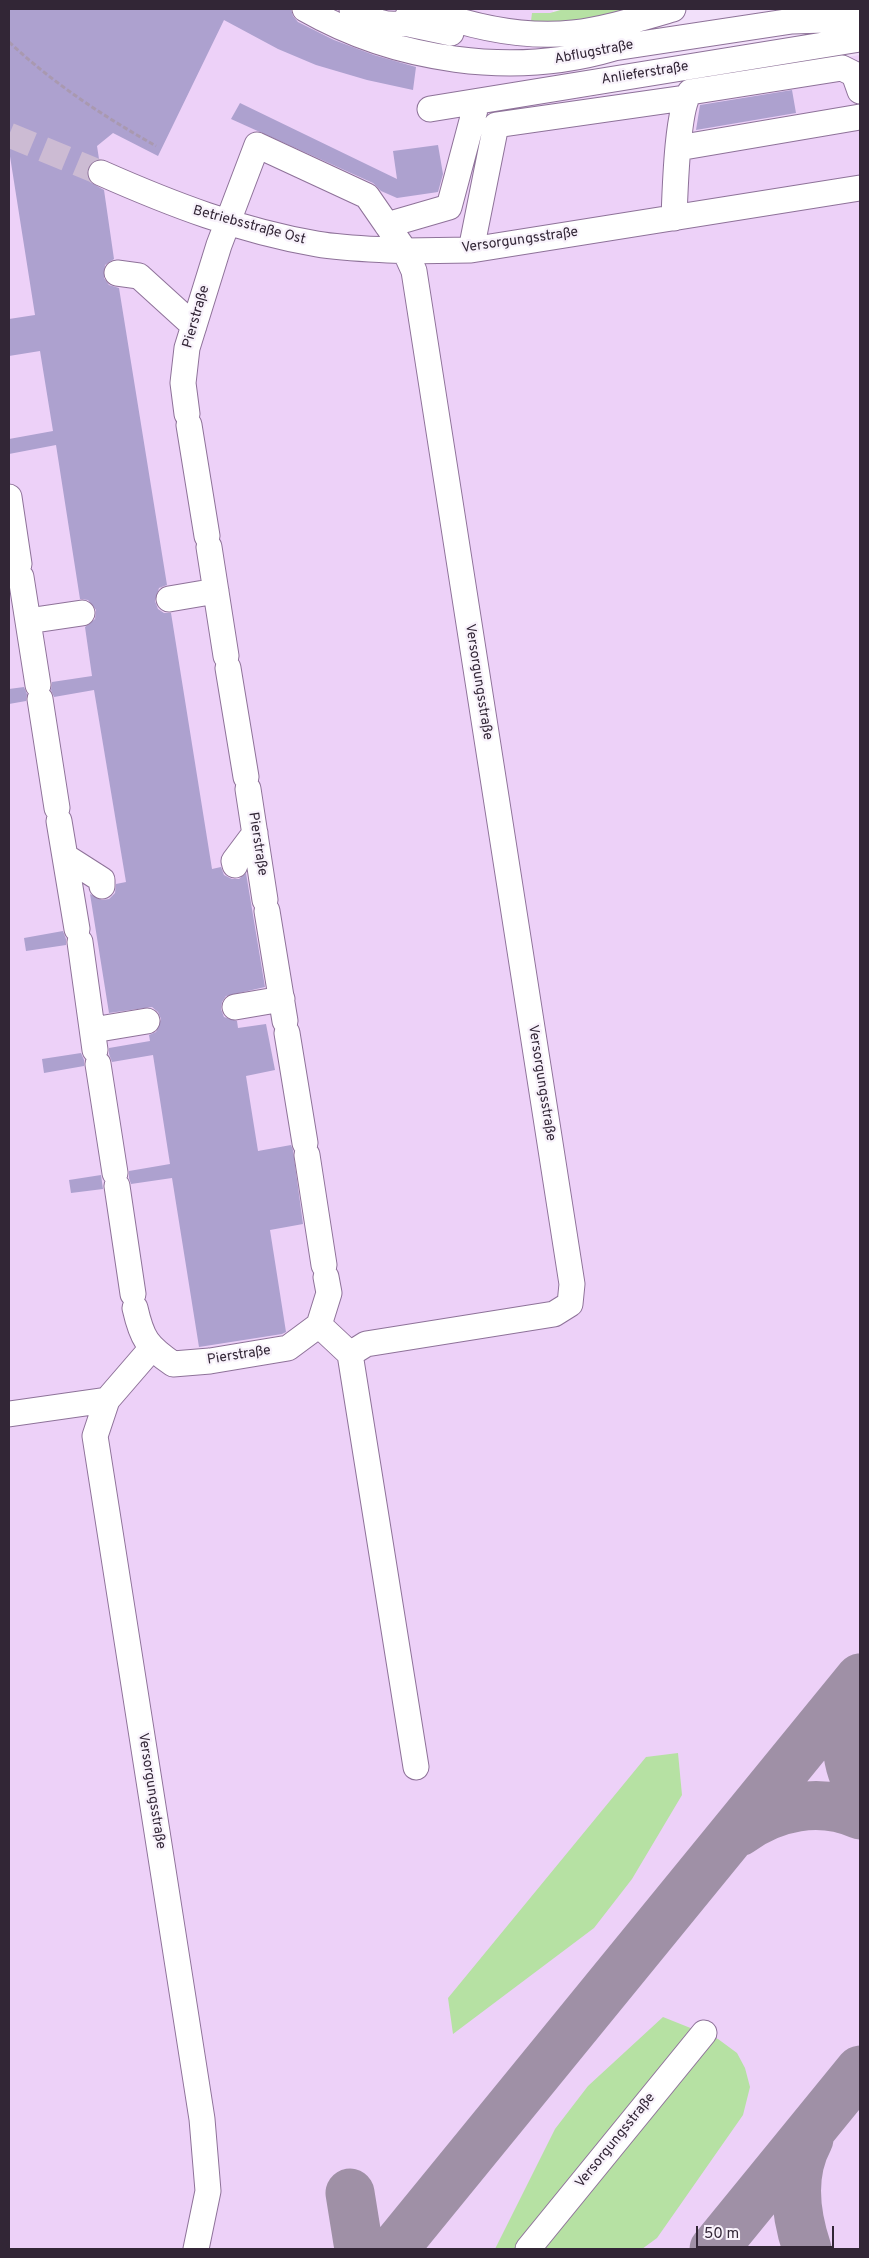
<!DOCTYPE html>
<html>
<head>
<meta charset="utf-8">
<style>
  body { margin:0 }
  #map { position:relative; width:869px; height:2258px; overflow:hidden; background:#f2e0fa; font-family:Overpass,sans-serif }
  canvas { display:block }
  .frame { position:absolute; inset:0; border:10px solid #322636; pointer-events:none }
  .scale { position:absolute; left:696px; top:2226px; width:138px; height:22px; box-sizing:border-box; border:2px solid #322636; border-top:0; padding-left:6px; font-size:15px; line-height:18px; white-space:nowrap; color:#322636; -webkit-text-stroke:4px #f8f2fb; paint-order:stroke }
</style>
</head>
<body>
<div id="map">
<canvas width="869" height="2258"></canvas>
<div class="frame"></div>
<div class="scale">50 m</div>
</div>
<script>
const ctx = document.querySelector('canvas').getContext('2d');
ctx.lineJoin = 'round';
function paint(path, color) { ctx.fillStyle = color; ctx.fill(path, 'evenodd'); }
function trace(path, color, width, dash) { ctx.strokeStyle = color; ctx.lineWidth = width; ctx.lineCap = dash ? 'butt' : 'round'; ctx.setLineDash(dash || []); ctx.stroke(path); }
function write(font, color, halo, rows, align = 'center') {
  ctx.font = font + ' Overpass,sans-serif'; ctx.lineWidth = 4.5; ctx.setLineDash([]); ctx.textBaseline = 'middle'; ctx.strokeStyle = halo; ctx.fillStyle = color; for (const [text, x, y, turn = 0] of rows) {
    ctx.save(); ctx.translate(x, y); ctx.rotate((+turn || 0) * Math.PI / 180); ctx.textAlign = isNaN(turn) ? turn : align; if (halo) ctx.strokeText(text, 0, 0); ctx.fillText(text, 0, 0); ctx.restore();
  }
}
paint(new Path2D(`
  M9 9H552L588 97 661 88 860 55V2249H9Z`), '#edd1f8');
paint(new Path2D(`
  M564 9H647L574 22 531 21 532 13H550Z
  M678 1753 682 1795 632 1879 594 1928 453 2034 448 1998 646 1757Z
  M663 2017 718 2039 737 2053 745 2068 750 2087 743 2115 657 2238 642 2249H495L555 2129 588 2086Z`), '#b6e1a3');
trace(new Path2D(`
  M860 1682C845 1718 840 1754 860 1789
  M739 1832C774 1806 820 1797 860 1815
  M350 2193 359 2249
  M394 2249 860 1678
  M714 2249 860 2070
  M807 2249C795 2213 790 2174 809 2139`), '#9f90a6', 49);
paint(new Path2D(`
  M9 9H291L293 16 298 22 334 40 374 55 416 67 413 90 367 80 316 65 278 49 224 20 158 156 113 133 97 146 99 159 88 167 87 174 90 182 104 190 114 259 105 265 104 278 109 285 119 288 167 585 159 588 155 601 158 609 164 613H171L212 869 221 867 224 875 232 879H239L246 873 265 987 226 996 222 1002 221 1009 224 1017 237 1021 238 1028 266 1024 275 1070 246 1076 258 1151 291 1145 293 1150 303 1224 270 1230 286 1332 282 1334 199 1347 172 1178 131 1184 129 1178V1171L170 1164 153 1055 112 1062 109 1054V1048L150 1041 149 1035 156 1032 161 1019 158 1012 152 1007 109 1013 90 894 102 900 109 899 115 893 116 884 126 882 94 690 54 697 51 690 52 682 92 676 85 627 95 619 96 610 88 600 80 599 56 445 9 454V439L53 431 40 351 9 356V319L35 315 9 150Z
  M792 90 796 113 696 130 700 105Z
  M240 103 397 179 393 151 438 145 443 174 438 192 397 198 381 191 373 183 231 119Z
  M24 687 27 694 26 701 9 704V689Z
  M63 931 66 939V945L26 951 24 938Z
  M81 1053 84 1060V1066L44 1073 42 1059Z
  M101 1175 103 1189 71 1193 69 1180Z`), '#ada1cf');
trace(new Path2D(`
  M9 135 101 173`), '#ccbbd3', 25, [25, 12]);
const minor = new Path2D(`
  M305 9C396 61 513 78 614 48L792 21 825 20 860 14
  M352 9C369 18 384 28 404 23L412 9
  M424 9C471 27 523 38 573 33 607 29 641 18 673 9
  M404 23 451 33
  M430 109 860 39
  M678 148 860 117
  M101 173C171 204 241 231 317 244 346 249 376 249 405 251
  M674 218C675 193 677 109 690 92L842 68 854 74 860 91
  M387 225 449 207 477 102
  M471 250 496 125 685 98
  M117 273 139 276 194 326
  M187 414 183 383 187 348 219 245 257 145 367 196 405 251
  M189 425 207 536
  M9 497 19 564
  M209 547 226 656
  M21 577 38 685
  M169 599 216 591
  M28 621 82 613
  M228 668 246 777
  M40 699 57 808
  M248 789 265 900
  M59 821 77 929
  M66 857 102 880V886
  M235 865 234 861 255 833
  M267 911 285 1021
  M80 942 95 1050
  M235 1007 282 999
  M93 1030 147 1021
  M287 1033 305 1143
  M98 1064 115 1173
  M307 1155 324 1265
  M117 1186 133 1294
  M135 1308C142 1339 147 1346 173 1364L210 1361 288 1348 319 1325 329 1293 326 1277
  M319 1325 350 1354 366 1344 554 1314 570 1304 572 1284 414 271 405 251 471 250 860 188
  M151 1349 107 1400 95 1436 202 2119 208 2191 196 2249
  M350 1354 416 1767
  M9 1414 107 1400
  M528 2249 704 2033`);
trace(minor, '#8e7299', 27);
trace(new Path2D(`
  M9 42C54 84 103 116 156 146`), '#a999b0', 3, [5, 2.5]);
trace(minor, '#fff', 25);
write('14px', '#322636', '#f8f2fb', [
  ["Abflugstraße",594,53,-11],
  ["Anlieferstraße",645,74,-9],
  ["Betriebsstraße Ost",249,226,15],
  ["Versorgungsstraße",520,241,-8],
  ["Pierstraße",197,317,-74],
  ["Versorgungsstraße",478,682,81],
  ["Pierstraße",257,844,81],
  ["Versorgungsstraße",541,1083,81],
  ["Pierstraße",239,1356,-9],
  ["Versorgungsstraße",151,1791,81],
  ["Versorgungsstraße",616,2141,-51]
]);
</script>
</body>
</html>
